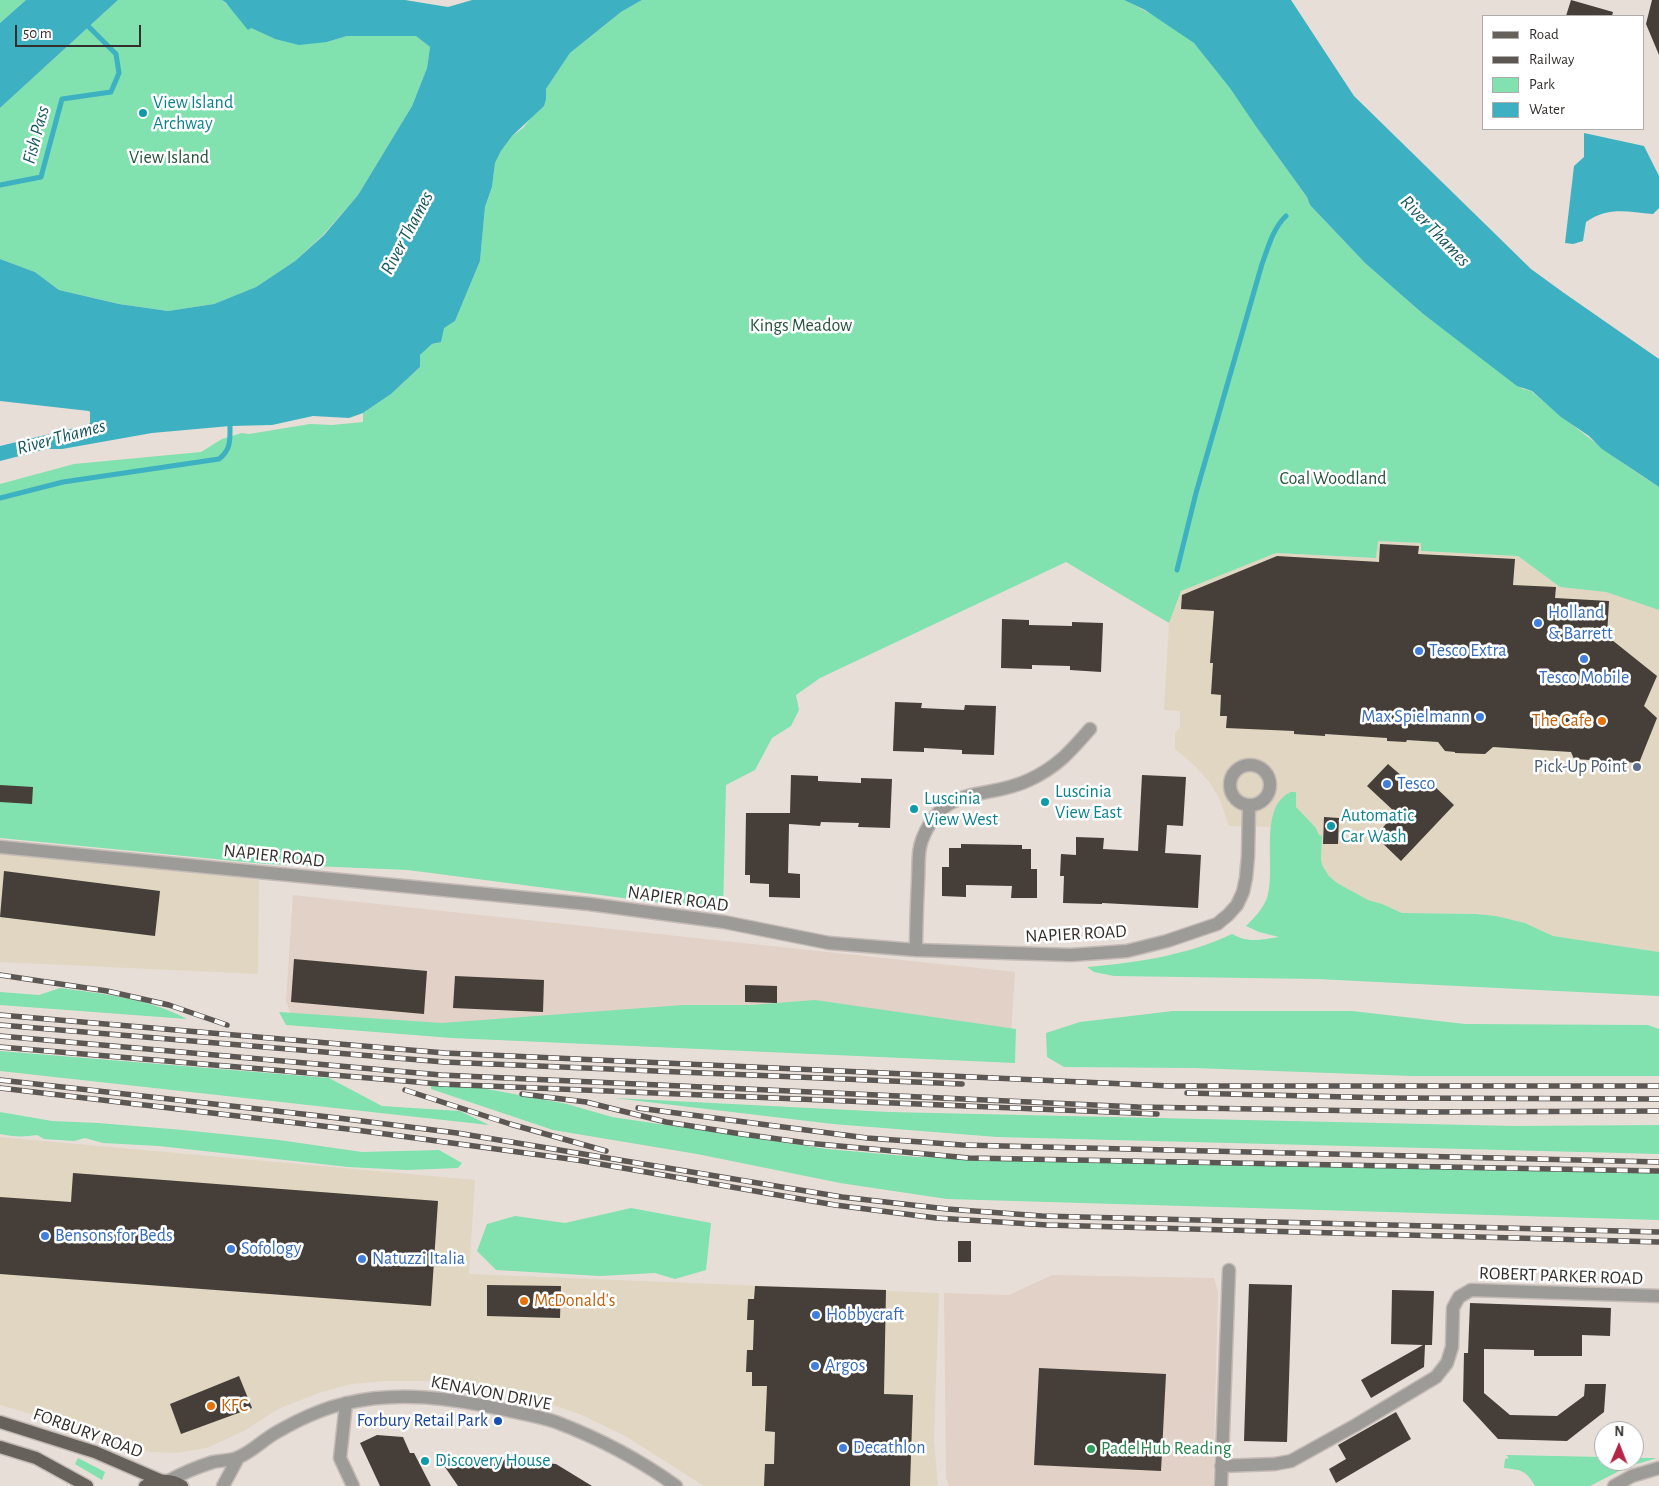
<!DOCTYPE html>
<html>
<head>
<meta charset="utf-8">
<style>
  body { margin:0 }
  #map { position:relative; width:1659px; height:1486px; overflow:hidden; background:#e8ded8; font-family:"Alegreya Sans",sans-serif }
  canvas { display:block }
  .legend { position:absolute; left:1482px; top:15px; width:162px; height:115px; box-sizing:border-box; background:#fff; border:1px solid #adacab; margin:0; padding:6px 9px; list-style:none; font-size:15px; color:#332f2d }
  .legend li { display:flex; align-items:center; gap:10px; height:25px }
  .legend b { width:25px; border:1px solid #adacab }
  .north { position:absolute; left:1594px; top:1421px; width:50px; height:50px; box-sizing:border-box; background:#fff; border:1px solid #adacab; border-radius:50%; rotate:1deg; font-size:14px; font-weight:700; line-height:20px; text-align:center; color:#332f2d }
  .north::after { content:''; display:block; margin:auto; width:18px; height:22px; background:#b62446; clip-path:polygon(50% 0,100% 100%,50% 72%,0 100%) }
  .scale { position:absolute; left:15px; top:25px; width:126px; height:22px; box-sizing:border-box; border:2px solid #332f2d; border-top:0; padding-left:6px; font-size:15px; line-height:18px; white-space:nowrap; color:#332f2d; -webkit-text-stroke:4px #fff; paint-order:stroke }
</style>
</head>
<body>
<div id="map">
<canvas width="1659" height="1486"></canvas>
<ul class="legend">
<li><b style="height:6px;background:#66625b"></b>Road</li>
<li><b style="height:6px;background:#5d5754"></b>Railway</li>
<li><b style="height:14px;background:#81e1af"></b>Park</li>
<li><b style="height:14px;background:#3db1c1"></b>Water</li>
</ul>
<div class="north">N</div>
<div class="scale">50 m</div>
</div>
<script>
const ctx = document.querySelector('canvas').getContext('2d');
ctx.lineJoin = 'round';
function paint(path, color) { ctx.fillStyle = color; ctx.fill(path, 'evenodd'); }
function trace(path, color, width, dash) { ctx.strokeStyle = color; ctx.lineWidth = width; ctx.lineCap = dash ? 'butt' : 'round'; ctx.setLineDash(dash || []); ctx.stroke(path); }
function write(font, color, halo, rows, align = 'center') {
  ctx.font = font + ' "Alegreya Sans",sans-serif'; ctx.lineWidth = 5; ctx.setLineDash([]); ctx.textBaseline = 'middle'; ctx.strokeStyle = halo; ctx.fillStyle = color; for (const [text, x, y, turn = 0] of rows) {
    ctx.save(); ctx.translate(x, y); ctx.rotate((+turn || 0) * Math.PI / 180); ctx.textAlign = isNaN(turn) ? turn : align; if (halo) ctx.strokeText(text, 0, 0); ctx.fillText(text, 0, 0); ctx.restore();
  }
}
paint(new Path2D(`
  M1377 540 1421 543V551L1518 556 1560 587 1606 592 1659 610V952L1553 936 1525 923 1496 916 1476 914 1402 913 1382 904 1368 900 1337 883 1329 876 1323 867 1321 860 1322 844 1316 828 1296 807 1273 814 1271 827 1229 826 1220 800 1210 783 1195 766 1175 749V733L1180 727V711L1164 710 1169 623 1181 591 1276 553 1376 558Z
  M0 852 259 880 258 974 0 962Z
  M0 1137 475 1180 469 1274 939 1293 934 1439 938 1486H704L627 1437 582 1415 542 1401 449 1382 425 1381H385L351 1384 319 1393 278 1409 244 1431 207 1448 176 1453 150 1452 84 1429 0 1405Z`), '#e0d6c1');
paint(new Path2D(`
  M293 895 1015 972 1011 1034 441 1029 291 1015 286 1001Z
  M1052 1275 1214 1278 1218 1292 1213 1486H949L946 1478 944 1293 1009 1295Z`), '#e1d1c7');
paint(new Path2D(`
  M0 0H26L0 23Z
  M118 0H222L251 28 275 39 327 42 347 36H416L430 47 427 68 412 106 358 195 323 235 295 261 256 287 214 304 168 311 119 304 59 290 35 272 0 259V108Z
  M642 0H1124C1146 11 1178 27 1196 45L1203 44 1257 128 1307 197 1310 205 1365 263 1422 313 1523 389 1531 391C1572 425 1614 459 1659 487V610L1606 592 1560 587 1518 556 1421 551V543L1378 541 1376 558 1276 553 1181 591 1169 623 1066 562 820 678 796 695 799 710 791 726 772 738 755 770 726 785 723 911 408 870 266 864 0 838V484L74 464 201 452 222 439 242 433 249 434 310 424 332 425 363 422V413L391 394 420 367V355L432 344 438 343 444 327 455 321 480 261 485 207 492 187 495 163 501 151 512 136 523 128 546 99V89L570 53 621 12Z
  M1291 792H1296V807L1316 828 1319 835 1322 836 1321 860 1323 867 1329 876 1337 883 1368 900 1382 904 1402 913 1476 914 1496 916 1525 923 1553 936 1659 952V996L1317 979 1114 976 1094 972 1087 967C1136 963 1188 955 1232 934 1248 943 1261 940 1279 937L1259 932 1246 926C1255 917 1262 910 1267 898 1277 869 1257 807 1291 792Z
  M60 988C103 994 148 998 187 1019L0 1005V992L39 995Z
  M815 1000 1016 1029 1015 1063 452 1038 286 1025 279 1012 442 1023 683 1005H751Z
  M1173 1011H1352L1465 1024 1648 1025 1659 1029V1076H1412L1194 1068 1064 1067 1047 1057 1046 1033 1080 1022Z
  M0 1051 329 1078 382 1106 460 1111 489 1125 0 1071Z
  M431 1081 466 1085 567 1104 612 1117 827 1149 916 1157 1659 1172V1220L947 1199 840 1183 697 1154 553 1130 431 1089Z
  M614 1098 889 1112 1514 1126 1659 1125V1154L997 1137 833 1124Z
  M0 1112 52 1121 98 1123 183 1130 279 1140 362 1152 439 1150 462 1163 458 1168 407 1170 348 1167 159 1146 103 1143 85 1138 74 1141 44 1139 37 1135C25 1137 13 1137 0 1134Z
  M631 1208 711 1223 706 1270 675 1279 655 1273 600 1276 496 1270 477 1251 487 1224 515 1216 565 1223Z
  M1506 1455 1604 1457V1461H1634V1458H1657L1627 1467 1590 1486H1535C1526 1470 1521 1470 1504 1468L1505 1459 1509 1458Z
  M78 1458 105 1472 102 1480 75 1464Z`), '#81e1af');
paint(new Path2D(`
  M26 0H118L0 108V23Z
  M222 0H405L448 7 472 0H642L621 12 570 53 546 89V99L544 106 512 136 501 151 495 163 492 187 485 207 480 261 455 321 444 328 441 342 432 344 420 355V367L391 394 363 413 349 418 313 416 272 425 230 426 152 433 62 449H47L0 461V446L87 425 90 423V412L89 411 0 401V259L35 272 59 290 119 304 168 311 214 304 256 287 295 261 324 235 358 195 412 106 427 68 430 47 416 36H347L327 42 299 45 275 39 251 28 248 30 226 3Z
  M1124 0H1291L1354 96 1531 269 1564 293 1659 359V487L1602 449 1589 436 1561 417 1532 391 1517 386 1422 313 1365 263 1310 205 1307 197 1257 128 1230 88 1194 43 1145 10Z
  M1584 133 1644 146 1659 176V208L1653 214C1628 212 1608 206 1586 222L1583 241 1573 244 1565 243 1574 166 1584 157Z`), '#3db1c1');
trace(new Path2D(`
  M0 185 41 177 62 99 111 92 119 73 116 54 89 27
  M0 498 63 482 219 459C231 450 230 440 230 426
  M1177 570 1196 493 1262 264C1268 248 1273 228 1286 216`), '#3db1c1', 5);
paint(new Path2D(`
  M1571 0 1613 12 1612 16H1566Z
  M1652 0H1659V55L1646 24Z
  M1380 544 1419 546 1418 554 1515 559 1513 585 1556 587 1555 598 1609 601 1607 636 1657 676 1644 706 1657 718 1639 763 1574 759 1571 752 1493 747 1485 754 1455 753V752L1445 751 1438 742 1407 740 1406 742 1387 741V738L1325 734V736L1294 734V731L1226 728 1227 716H1220L1221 695 1211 694 1213 663H1210L1214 611 1181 609 1182 595 1277 556 1379 562Z
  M1002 619 1029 620V625L1072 626V622L1103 623 1101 672 1070 670V666L1032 665V669L1001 668Z
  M895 702 922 703 921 708 964 710 965 705 996 706 994 755 962 754V750L924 748V752L893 751Z
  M1388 764 1418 790 1428 780 1454 805 1401 861 1375 836 1396 813 1367 786Z
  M791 775 818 776V781L861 783V778L892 779 890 828 858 827 859 823 821 822 820 826 789 824 788 873 800 874V898L769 897V884L750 883V875H745L746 813H790Z
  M1142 775 1186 777 1183 826 1167 825 1165 853 1201 855 1198 908 1102 903V904L1063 903 1064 876H1060L1061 854 1076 855V837L1104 838 1103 849 1138 851Z
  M0 785 33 787 32 804 0 802Z
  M1324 817 1339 818 1338 844H1323Z
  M961 844 1022 845V849H1031V869H1037V898H1011L1012 886 966 885V897L942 896V867H949V848H961Z
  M4 871 160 891 155 936 0 917Z
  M294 959 427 971 424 1014 291 1002Z
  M455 976 544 980 543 1012 453 1008Z
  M745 985 777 986V1003L745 1002Z
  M73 1173 438 1201 431 1306 0 1274V1197L71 1202Z
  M958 1241H971V1262H958Z
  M1249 1284 1292 1285 1287 1442 1244 1441Z
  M487 1285 561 1286 560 1318 487 1316Z
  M755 1286 886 1290 884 1394 913 1395 910 1486H764L765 1464H774L775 1432 765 1431 767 1386H752V1372H746L747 1350H753L754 1320H747L748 1299H754Z
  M1392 1290 1434 1291 1432 1345H1425L1424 1367 1371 1398 1361 1380 1423 1345 1391 1344Z
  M1470 1303 1611 1308 1610 1336 1582 1335V1356H1534V1350L1484 1349V1393L1510 1415 1557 1416 1584 1396 1585 1384H1606L1604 1412 1567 1441 1498 1439 1463 1401 1464 1353H1468Z
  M1039 1368 1166 1374 1161 1471 1034 1465Z
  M239 1376 252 1408 181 1434 170 1404Z
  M1396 1412 1411 1439 1336 1483 1329 1469 1346 1459 1338 1445Z
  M377 1435 403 1437 410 1453H414L431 1486H380L360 1443Z
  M436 1454 556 1464 592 1486H458Z`), '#453e39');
const minor = new Path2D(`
  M1230 785a20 20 0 1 1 40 0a20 20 0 1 1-40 0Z
  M0 847 589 904 724 922 829 943 916 950 1071 955 1127 951 1167 941 1217 924 1228 915 1237 905 1243 892 1246 878 1248 856 1249 805
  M916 950C916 927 917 904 918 881 919 868 917 852 922 840 944 782 986 801 1029 780 1057 767 1070 752 1090 729
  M346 1403 340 1458 353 1486
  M1221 1466 1275 1464 1291 1461 1356 1425 1436 1377 1447 1363 1452 1347 1453 1308 1459 1297 1471 1290 1659 1296
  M168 1481C183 1473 197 1467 213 1462 222 1460 232 1461 239 1457 253 1451 264 1439 277 1432 298 1420 323 1408 347 1403 398 1391 450 1398 501 1409 519 1413 538 1416 556 1422 598 1438 640 1460 676 1486
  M223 1486 238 1458
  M1221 1486 1229 1270
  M1614 1486 1632 1476 1659 1468`);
const major = new Path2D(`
  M0 1422 95 1452 162 1481
  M0 1447 36 1458 87 1486
  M145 1486C157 1480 169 1478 182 1486`);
trace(minor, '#c4bbb6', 15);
trace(major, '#c4bbb6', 15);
trace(minor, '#9d9b97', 12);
trace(major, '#66625b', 12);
const rail = new Path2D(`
  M0 975 107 991 169 1005 227 1025
  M0 1015 445 1053 1170 1086H1659
  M0 1025 444 1062 962 1084
  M0 1036 441 1075 1138 1107 1427 1112 1659 1111
  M0 1047 440 1084 1157 1114
  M0 1080 338 1118 457 1133 842 1197 947 1209 1042 1216 1659 1232
  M0 1088 356 1130 577 1160 835 1205 936 1218 1047 1225 1659 1242
  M405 1090 510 1124 606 1151
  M1187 1093 1388 1098 1659 1099
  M522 1094 586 1102 666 1122 735 1133 807 1143 969 1158 1659 1171
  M638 1108 867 1138 962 1145 1659 1162`);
trace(rail, '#5d5754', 5.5);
trace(rail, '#fff', 4, [11]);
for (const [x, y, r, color] of [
  [143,113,5,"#0f9aa8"],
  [1538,623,5,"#3f7fe0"],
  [1419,651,5,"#3f7fe0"],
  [1584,659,5,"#3f7fe0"],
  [1480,717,5,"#3f7fe0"],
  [1602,721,5,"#e8710a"],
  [1637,767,5,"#5c6f8a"],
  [1387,784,5,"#3f7fe0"],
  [1045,802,5,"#0f9aa8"],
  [914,809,5,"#0f9aa8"],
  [1331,826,5,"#0f9aa8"],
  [45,1236,5,"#3f7fe0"],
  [231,1249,5,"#3f7fe0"],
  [362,1259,5,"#3f7fe0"],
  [524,1301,5,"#e8710a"],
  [816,1315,5,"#3f7fe0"],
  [815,1366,5,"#3f7fe0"],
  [211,1406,5,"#e8710a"],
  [498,1421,5,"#1a4fb4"],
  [843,1448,5,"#3f7fe0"],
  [1091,1449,5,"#2e9e5b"],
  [425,1461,5,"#0f9aa8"]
]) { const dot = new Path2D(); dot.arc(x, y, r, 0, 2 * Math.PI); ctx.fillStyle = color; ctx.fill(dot); trace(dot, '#fff', 2); }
write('18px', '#0d838f', '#fff', [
  ["View Island",153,103],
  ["Archway",153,124],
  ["Luscinia",1055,792],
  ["View East",1055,813],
  ["Luscinia",924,799],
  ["View West",924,820],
  ["Automatic",1341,816],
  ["Car Wash",1341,837],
  ["Discovery House",435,1461]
], 'left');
write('18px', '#25523c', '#fff', [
  ["View Island",169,158],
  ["Kings Meadow",801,326],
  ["Coal Woodland",1333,479]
]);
write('18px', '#366cbe', '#fff', [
  ["Holland",1548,613],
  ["& Barrett",1548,634],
  ["Tesco Extra",1429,651],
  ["Tesco Mobile",1584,678,"center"],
  ["Max Spielmann",1470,717,"right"],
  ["Tesco",1397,784],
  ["Bensons for Beds",55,1236],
  ["Sofology",241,1249],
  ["Natuzzi Italia",372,1259],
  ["Hobbycraft",826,1315],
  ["Argos",825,1366],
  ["Decathlon",853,1448]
], 'left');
write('18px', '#c56008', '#fff', [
  ["The Cafe",1592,721,"right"],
  ["McDonald's",534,1301],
  ["KFC",221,1406]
], 'left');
write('18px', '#4e5e75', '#fff', [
  ["Pick-Up Point",1627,767]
], 'right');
write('18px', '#332f2d', '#fff', [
  ["NAPIER ROAD",274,856,6],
  ["NAPIER ROAD",678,899,8],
  ["NAPIER ROAD",1076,934,-3],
  ["ROBERT PARKER ROAD",1561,1276,2],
  ["KENAVON DRIVE",491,1393,11],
  ["FORBURY ROAD",88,1433,20]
]);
write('18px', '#164399', '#fff', [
  ["Forbury Retail Park",488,1421]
], 'right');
write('18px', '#27864d', '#fff', [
  ["PadelHub Reading",1101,1449]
], 'left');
write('italic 19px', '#16565f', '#fff', [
  ["Fish Pass",36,135,-75],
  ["River Thames",1435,231,46],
  ["River Thames",407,233,-62],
  ["River Thames",61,437,-15]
]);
</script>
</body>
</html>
